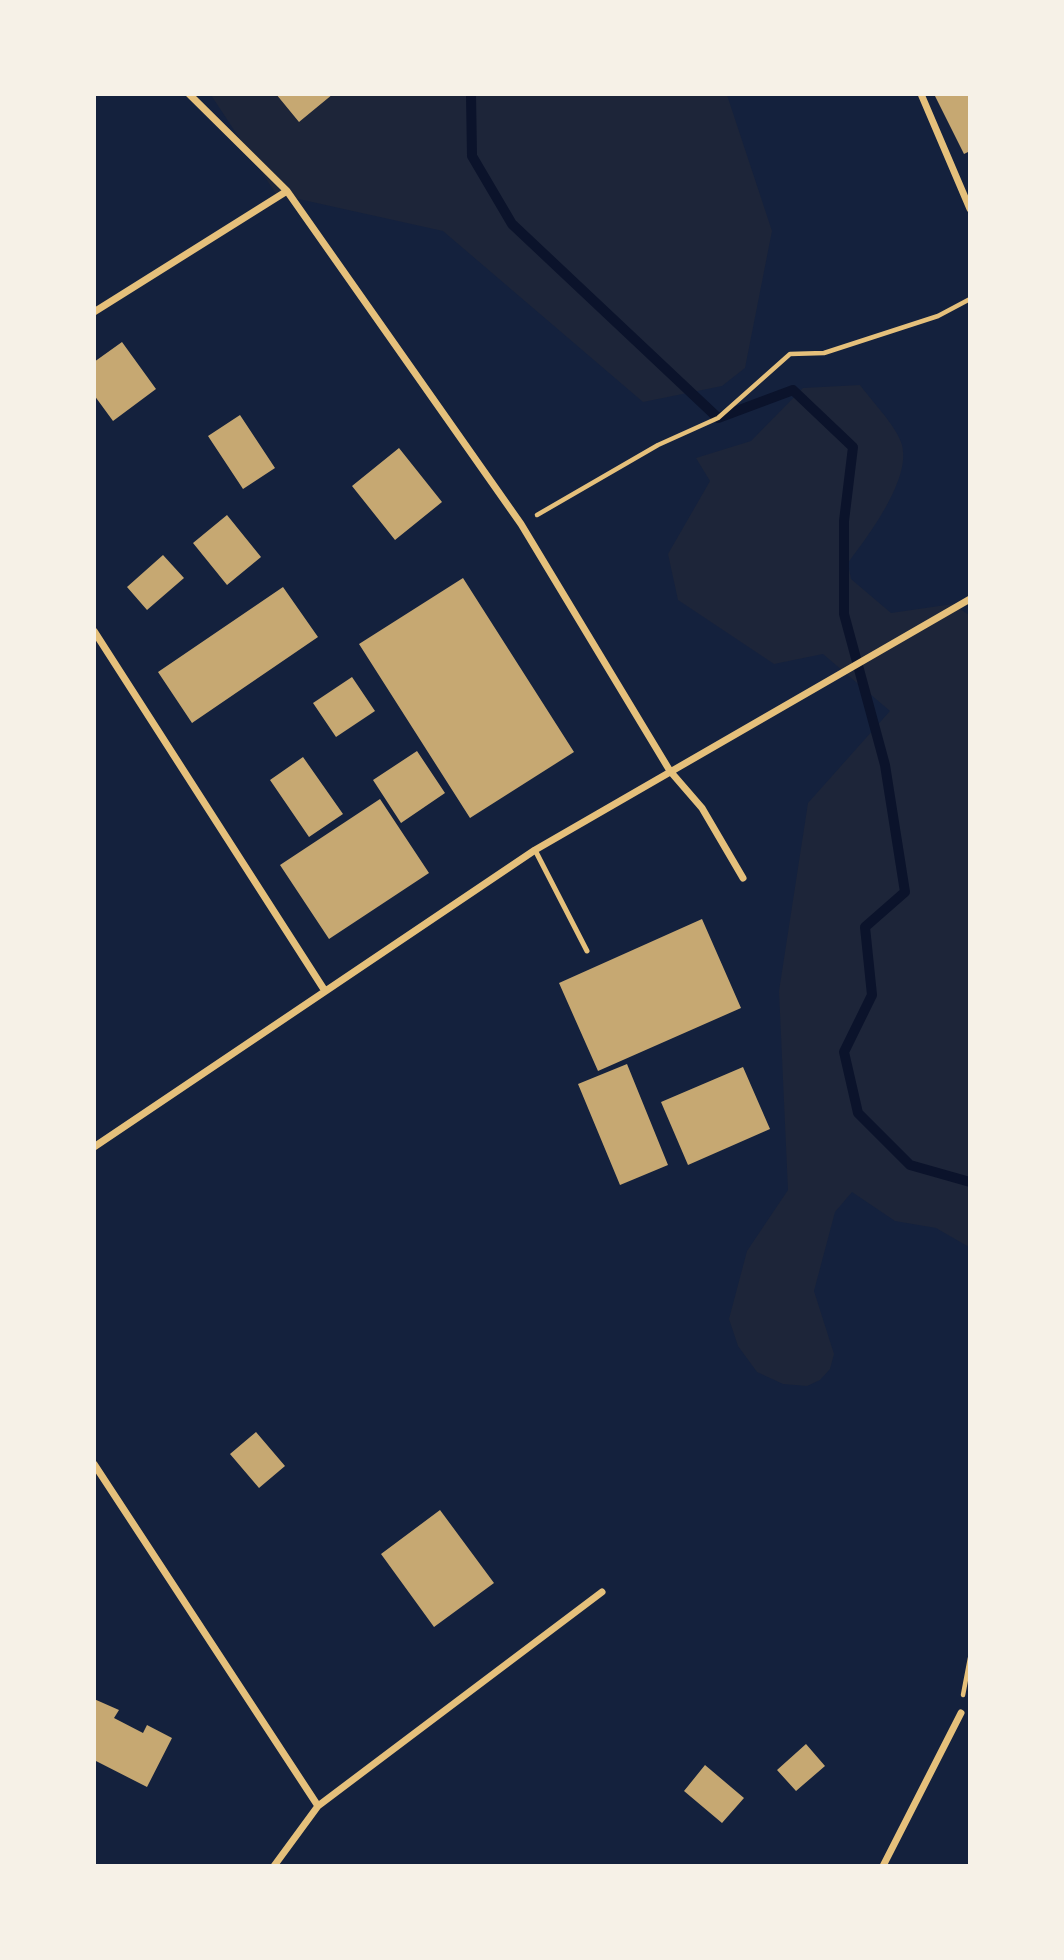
<!DOCTYPE html>
<html>
<head>
<meta charset="utf-8">
<style>
  body { margin:0 }
  #map { position:relative; width:1064px; height:1960px; overflow:hidden; background:#14213d; font-family:"Exo 2",sans-serif }
  canvas { display:block }
  .frame { position:absolute; inset:0; border:96px solid #f6f1e7; pointer-events:none }
</style>
</head>
<body>
<div id="map">
<canvas width="1064" height="1960"></canvas>
<div class="frame"></div>
</div>
<script>
const ctx = document.querySelector('canvas').getContext('2d');
ctx.lineJoin = 'round';
function paint(path, color) { ctx.fillStyle = color; ctx.fill(path, 'evenodd'); }
function trace(path, color, width, dash) { ctx.strokeStyle = color; ctx.lineWidth = width; ctx.lineCap = dash ? 'butt' : 'round'; ctx.setLineDash(dash || []); ctx.stroke(path); }
paint(new Path2D(`
  M211 95H727L772 231 745 368 722 386 643 402 443 231 276 194Z
  M860 385C871 400 895 425 901 442 914 477 867 537 848 563L851 579 891 613 953 604 969 615V1247L936 1228 895 1221 852 1192 835 1212 814 1291 834 1354 830 1369 820 1380 807 1386 783 1384 757 1372 738 1346 729 1319 747 1251 788 1190 779 991 808 803 890 711 823 654 774 664 678 600 668 554 710 481 696 458 751 441 803 388Z`), '#1d2539');
trace(new Path2D(`
  M471 94 472 156 512 224 718 418 793 390 853 447 844 521V614L885 765 905 892 865 927 872 995 844 1052 858 1113 910 1165 970 1182`), '#0b132b', 10);
paint(new Path2D(`
  M276 94H333L299 122Z
  M934 94H970V151L964 154Z
  M122 342 156 389 113 421 94 395V362Z
  M240 415 275 468 243 489 208 436Z
  M399 448 442 502 395 540 352 486Z
  M227 515 261 557 227 585 193 543Z
  M163 555 184 578 147 610 127 587Z
  M463 578 574 752 470 818 359 644Z
  M283 587 318 637 192 723 158 672Z
  M352 677 375 711 336 737 313 703Z
  M417 751 445 793 401 823 373 780Z
  M303 757 343 814 309 837 270 780Z
  M380 799 429 873 329 939 280 865Z
  M702 919 741 1008 598 1071 559 983Z
  M627 1064 668 1165 620 1185 578 1084Z
  M743 1067 770 1129 688 1165 661 1102Z
  M256 1432 285 1466 259 1488 230 1454Z
  M440 1510 494 1583 434 1627 381 1554Z
  M94 1699 119 1710 114 1718 143 1733 147 1725 172 1738 147 1787 94 1760Z
  M806 1744 825 1766 796 1791 777 1770Z
  M705 1765 744 1798 722 1823 684 1791Z`), '#c6a872');
trace(new Path2D(`
  M537 515 658 445 718 418 790 354 824 353 938 316 970 299
  M963 1695 970 1658`), '#e5c07b', 4.5);
trace(new Path2D(`
  M535 850 587 951`), '#e5c07b', 5);
trace(new Path2D(`
  M189 94 287 191 521 524 670 771 702 808 743 878
  M921 94 970 209
  M94 312 287 191
  M94 631 325 991
  M94 1147 535 850 970 599
  M94 1464 318 1806
  M274 1866 318 1806 602 1592
  M883 1866 961 1713`), '#e5c07b', 7);
</script>
</body>
</html>
